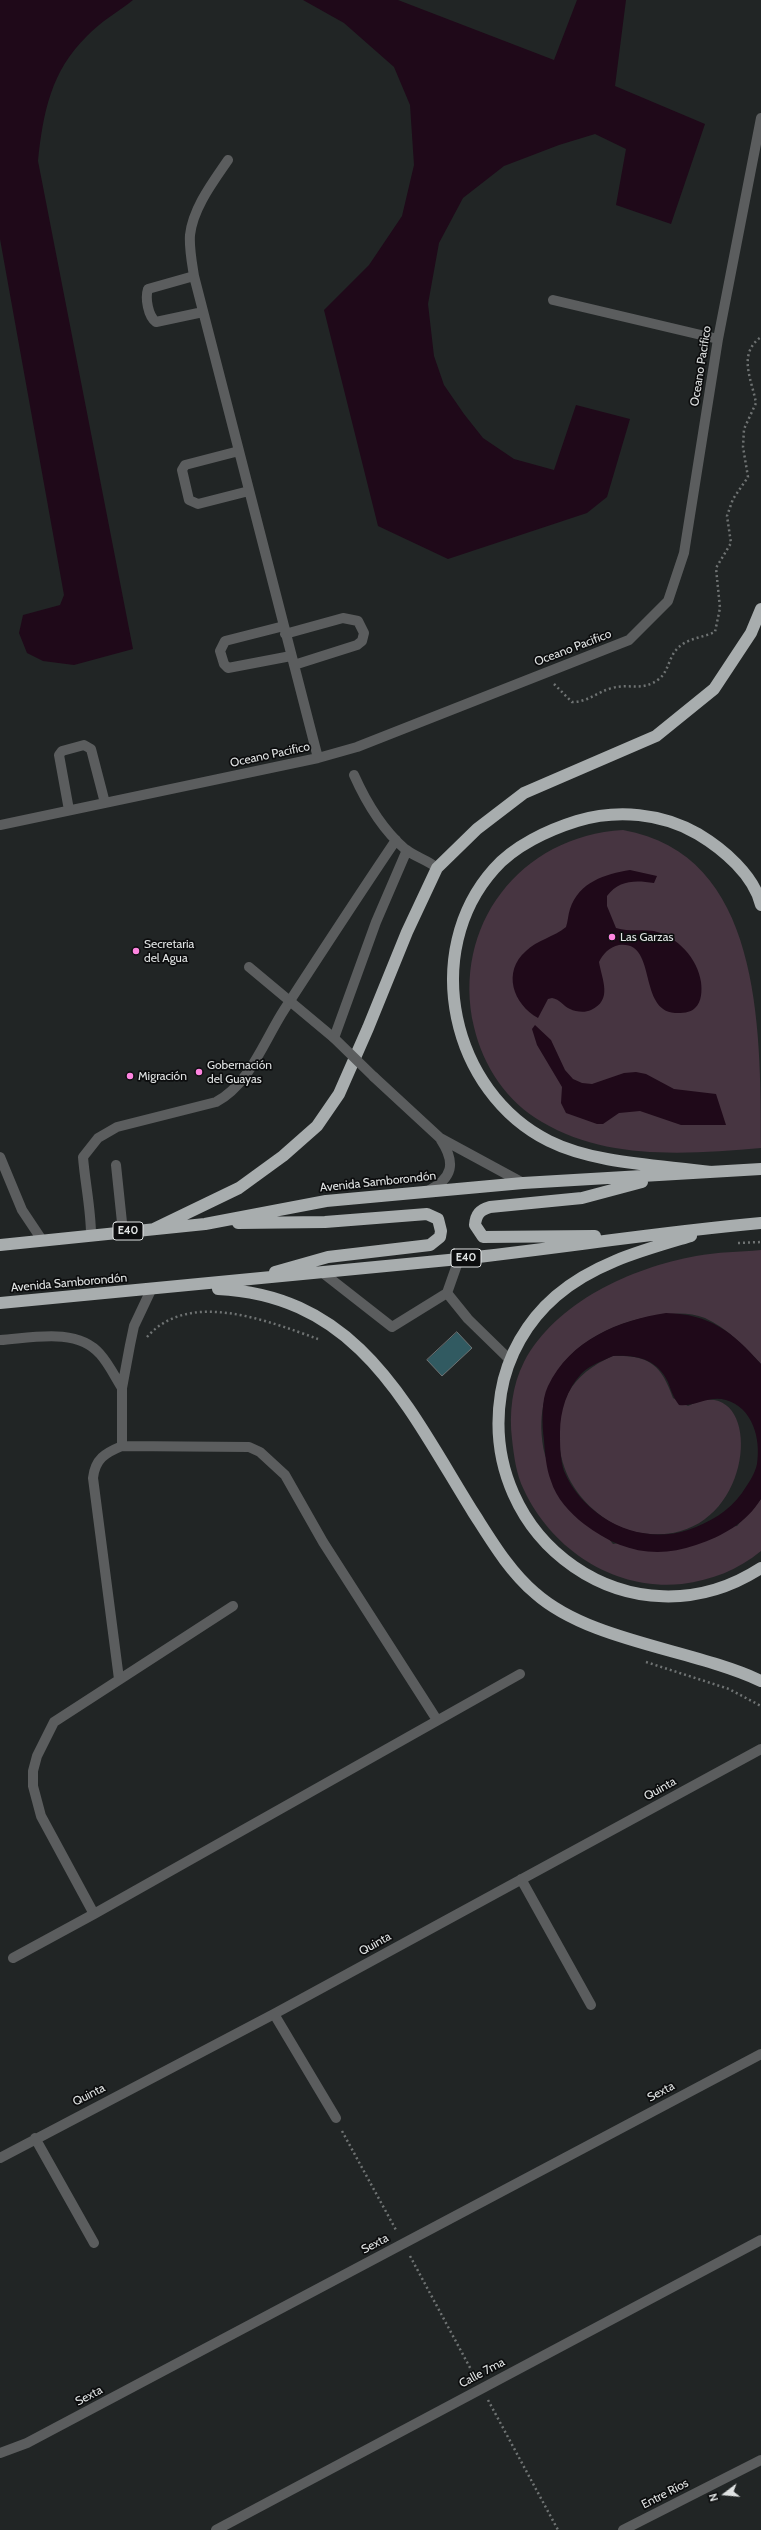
<!DOCTYPE html>
<html>
<head>
<meta charset="utf-8">
<style>
  body { margin:0 }
  #map { position:relative; width:761px; height:2530px; overflow:hidden; background:#212525; font-family:Cabin,sans-serif }
  canvas { display:block }
  .north { position:absolute; left:705px; top:2474px; width:40px; height:40px; -webkit-text-stroke:3px #0c0d0e; paint-order:stroke; rotate:254deg; font-size:11px; font-weight:700; line-height:16px; text-align:center; color:#e0e3e3 }
  .north::after { content:''; display:block; margin:auto; width:14px; height:18px; background:#e0e3e3; clip-path:polygon(50% 0,100% 100%,50% 72%,0 100%) }
</style>
</head>
<body>
<div id="map">
<canvas width="761" height="2530"></canvas>
<div class="north">N</div>
</div>
<script>
const ctx = document.querySelector('canvas').getContext('2d');
ctx.lineJoin = 'round';
function paint(path, color) { ctx.fillStyle = color; ctx.fill(path, 'evenodd'); }
function trace(path, color, width, dash) { ctx.strokeStyle = color; ctx.lineWidth = width; ctx.lineCap = dash ? 'butt' : 'round'; ctx.setLineDash(dash || []); ctx.stroke(path); }
function write(font, color, halo, rows, align = 'center') {
  ctx.font = font + ' Cabin,sans-serif'; ctx.lineWidth = 3.5; ctx.setLineDash([]); ctx.textBaseline = 'middle'; ctx.strokeStyle = halo; ctx.fillStyle = color; for (const [text, x, y, turn = 0] of rows) {
    ctx.save(); ctx.translate(x, y); ctx.rotate((+turn || 0) * Math.PI / 180); ctx.textAlign = isNaN(turn) ? turn : align; if (halo) ctx.strokeText(text, 0, 0); ctx.fillText(text, 0, 0); ctx.restore();
  }
}
paint(new Path2D(`
  M623 830C761 854 761 1023 761 1148 689 1154 607 1161 542 1122 507 1102 483 1066 474 1027 451 926 520 836 623 830Z
  M761 1250V1364C745 1347 727 1328 705 1318 685 1310 664 1314 643 1318 575 1334 528 1381 545 1455 548 1466 603 1530 613 1544L737 1526 761 1499V1551C738 1570 712 1580 682 1584 615 1591 552 1550 524 1490 516 1474 514 1456 512 1439 509 1414 512 1385 524 1362 556 1302 631 1268 696 1256 717 1252 740 1252 761 1250Z
  M613 1356C649 1355 661 1364 673 1398L688 1406C761 1368 761 1517 673 1533 651 1536 632 1534 612 1523 585 1507 565 1482 560 1450 554 1404 571 1374 613 1356Z`), '#473541');
paint(new Path2D(`
  M0 0H133C118 12 100 22 87 36 51 71 43 113 38 161L133 649 74 665 43 661 27 653 19 633 23 615 60 605 64 595 0 239Z
  M303 0H398L554 60 577 0H626L615 86 705 124 671 224 616 205 626 149 595 134 559 145 504 166 463 198 439 243 428 304 434 356 444 385 464 414 483 438 514 459 554 470 576 405 630 419 607 497 587 513 448 559 378 526 324 310 369 265 402 216 414 165 410 105 394 67 344 23Z
  M630 870 657 876 654 883C635 880 619 880 607 896V906L616 928C630 932 642 929 654 931 677 936 698 959 701 982 702 990 702 1002 695 1008 690 1013 682 1013 675 1013 637 1010 658 940 619 945 609 947 603 954 599 962 602 980 613 1000 591 1010 585 1013 576 1012 570 1009 563 1006 560 999 552 998L548 999 538 1018C513 1004 502 972 526 951 537 940 554 937 566 927 568 921 568 915 570 909 579 882 605 874 630 870Z
  M535 1025 551 1040 565 1070 573 1079 582 1083 592 1084 624 1073 636 1072 646 1074 674 1089 716 1094 726 1125H681L640 1111 619 1113 603 1124H597L566 1113 561 1103 562 1087 537 1045 532 1029Z
  M666 1313C710 1314 733 1332 761 1364V1499C746 1523 723 1536 696 1545 654 1560 618 1550 584 1524 570 1513 556 1498 551 1481 546 1468 545 1453 544 1440 542 1424 541 1400 548 1386 570 1340 619 1320 666 1313ZM613 1356C637 1355 657 1359 668 1382 671 1390 673 1397 679 1405 695 1407 709 1395 726 1400 753 1408 761 1439 757 1464 755 1474 748 1484 742 1493 728 1512 710 1522 688 1530 639 1546 584 1518 564 1471 560 1459 560 1444 560 1432 560 1411 567 1389 581 1374 590 1365 602 1361 613 1356Z`), '#1f0919');
const building = new Path2D(`
  M457 1332 472 1348 442 1376 427 1360Z`);
paint(building, '#315a61');
trace(building, '#6e7374', 1);
trace(new Path2D(`
  M554 684 572 702C588 702 597 692 612 688 630 683 642 692 659 679 668 672 669 658 676 650 686 638 702 638 715 632L720 608 716 568 731 543 727 516 733 499 748 477 743 447 744 429 756 403C752 380 737 354 761 337
  M738 1243 761 1242
  M147 1337C189 1289 268 1321 318 1339
  M646 1662 729 1689 761 1706
  M342 2131 396 2230
  M410 2256 475 2377
  M488 2400 558 2530`), '#6f7373', 2.5, [2, 3]);
trace(new Path2D(`
  M228 160C213 182 193 208 190 235 189 248 192 263 194 276L318 758
  M194 276 148 289C145 298 148 316 156 322L203 312
  M553 300 718 339
  M239 451 185 465 182 470 189 500 198 504 249 491
  M284 626 225 641 220 651 224 664 228 668 291 656
  M285 634 343 618 358 621 364 633 362 641 357 645 294 665
  M354 775C366 802 382 829 405 849 415 857 428 860 437 868
  M69 810 59 755 62 751 84 745 91 749 105 803
  M0 825 318 758 357 747 629 640 668 601 684 553 718 339 761 118
  M334 1038 376 922 407 850
  M374 1077 440 1138 523 1183
  M0 1157 22 1210 42 1240
  M116 1165 123 1232
  M428 1191C453 1178 456 1163 441 1140
  M91 1235C91 1209 85 1183 83 1157L98 1138 117 1127 216 1102C249 1085 264 1041 284 1010 321 953 358 896 396 840
  M323 1273 392 1327 447 1293 468 1319 509 1359
  M447 1293 459 1259
  M0 1340C31 1338 77 1327 100 1354 109 1364 115 1377 122 1388
  M122 1446V1388L130 1345 134 1326 151 1290
  M119 1679 93 1478C95 1459 105 1453 122 1446L249 1447 260 1452 285 1475 323 1542 437 1720
  M521 1879 591 2005
  M94 1914 41 1816 33 1786V1771L37 1756 54 1722 233 1606
  M13 1958 94 1914 520 1674
  M274 2014 336 2118
  M35 2138 94 2243
  M0 2158 274 2014 761 1749
  M0 2453 27 2443 761 2054
  M216 2530 761 2240
  M623 2530 761 2460`), '#5b5d5e', 10);
trace(new Path2D(`
  M711 1172C660 1165 595 1164 549 1141 451 1092 420 952 494 869 514 846 548 830 577 821 617 809 662 813 698 834 723 849 754 875 761 905
  M238 1223 325 1222 427 1214 438 1219 441 1231 440 1237 430 1245 328 1257 275 1272
  M154 1229 239 1188 283 1156 317 1126 339 1094 368 1028 407 932 437 868 477 829 524 793 656 736 714 689 751 633 761 609
  M595 1236 483 1237 475 1225C476 1214 480 1210 490 1207L582 1198 642 1182
  M691 1236C644 1250 594 1263 556 1296 527 1321 507 1356 501 1393 477 1540 633 1651 761 1568
  M0 1245 205 1224 326 1201 523 1183 761 1169
  M218 1289C359 1296 407 1406 473 1512 491 1540 509 1571 535 1593 590 1642 693 1649 761 1681
  M0 1303 459 1259C560 1248 660 1232 761 1223`), '#a8adae', 12);
trace(new Path2D(`
  M249 967 334 1038 374 1077`), '#5b5d5e', 10);
for (const [x, y, r, color] of [
  [612,937,4,"#fe85e0"],
  [136,951,4,"#fe85e0"],
  [199,1072,4,"#fe85e0"],
  [130,1076,4,"#fe85e0"]
]) { const dot = new Path2D(); dot.arc(x, y, r, 0, 2 * Math.PI); ctx.fillStyle = color; ctx.fill(dot); trace(dot, '#0c0d0e', 1.5); }
for (const [x, y, w] of [
  [128,1231,30],
  [466,1258,30]
]) { const box = new Path2D(); box.roundRect(x - w / 2, y - 9, w, 18, 3); ctx.fillStyle = '#0c0d0e'; ctx.fill(box); trace(box, '#e0e3e3', 1); }
write('bold 11px', '#e0e3e3', null, [
  ["E40",128,1231],
  ["E40",466,1258]
]);
write('12px', '#e0e3e3', '#0c0d0e', [
  ["Oceano Pacifico",701,366,-81],
  ["Oceano Pacifico",573,648,-21],
  ["Oceano Pacifico",270,755,-12],
  ["Avenida Samborondón",378,1182,-6],
  ["Avenida Samborondón",69,1283,-5],
  ["Quinta",660,1789,-29],
  ["Quinta",375,1944,-29],
  ["Sexta",661,2092,-28],
  ["Quinta",89,2095,-27],
  ["Sexta",375,2244,-28],
  ["Calle 7ma",482,2373,-28],
  ["Sexta",89,2396,-28],
  ["Entre Ríos",665,2494,-27]
]);
write('12px', '#e0e3e3', '#0c0d0e', [
  ["Las Garzas",620,937],
  ["Secretaria",144,944],
  ["del Agua",144,958],
  ["Gobernación",207,1065],
  ["del Guayas",207,1079],
  ["Migración",138,1076]
], 'left');
</script>
</body>
</html>
